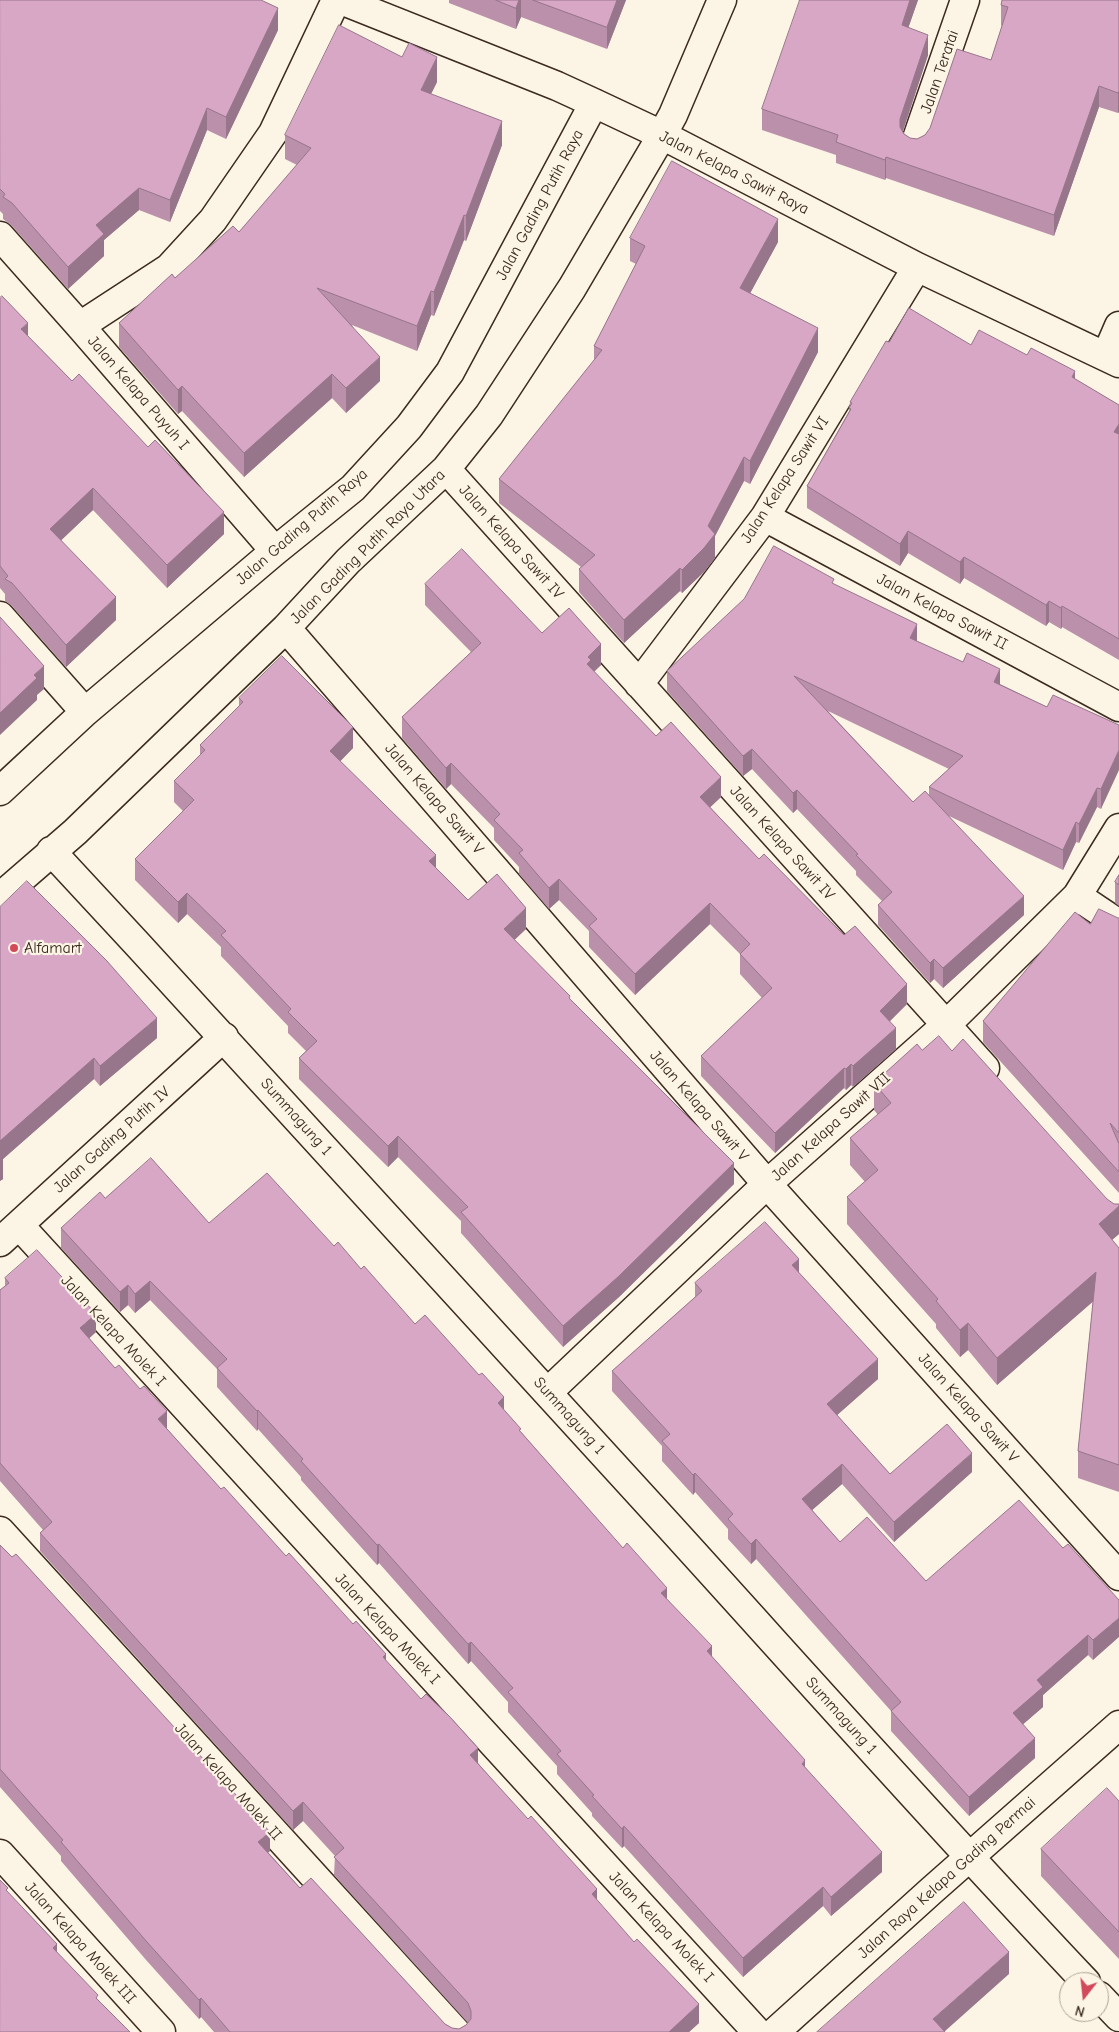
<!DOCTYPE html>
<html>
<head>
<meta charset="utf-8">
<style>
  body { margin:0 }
  #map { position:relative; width:1119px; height:2032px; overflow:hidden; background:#fcf5e5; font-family:"Comic Neue",sans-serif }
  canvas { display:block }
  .north { position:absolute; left:1059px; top:1972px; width:50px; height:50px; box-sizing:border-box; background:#fcf5e5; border:1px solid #afa495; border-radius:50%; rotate:196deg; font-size:14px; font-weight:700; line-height:20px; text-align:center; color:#3b2a1e }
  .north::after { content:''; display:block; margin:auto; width:18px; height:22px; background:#d1495b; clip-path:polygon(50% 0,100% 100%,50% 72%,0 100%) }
</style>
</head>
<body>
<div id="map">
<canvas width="1119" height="2032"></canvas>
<div class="north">N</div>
</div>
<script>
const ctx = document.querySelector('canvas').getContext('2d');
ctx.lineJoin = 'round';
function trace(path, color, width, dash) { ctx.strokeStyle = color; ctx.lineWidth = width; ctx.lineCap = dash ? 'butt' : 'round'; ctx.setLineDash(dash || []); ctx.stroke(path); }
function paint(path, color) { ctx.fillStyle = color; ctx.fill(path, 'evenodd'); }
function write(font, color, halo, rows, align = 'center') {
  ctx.font = font + ' "Comic Neue",sans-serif'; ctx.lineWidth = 4.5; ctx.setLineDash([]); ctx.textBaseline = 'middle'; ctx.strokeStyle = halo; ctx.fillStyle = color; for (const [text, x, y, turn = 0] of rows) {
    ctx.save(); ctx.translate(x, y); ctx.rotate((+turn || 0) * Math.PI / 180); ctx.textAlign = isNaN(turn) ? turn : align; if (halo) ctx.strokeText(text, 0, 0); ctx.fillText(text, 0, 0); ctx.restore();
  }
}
const minor = new Path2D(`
  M341 0 557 86 594 103 662 135 917 267 1119 363
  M915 144 965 0
  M0 236 80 326 275 551
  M80 326 169 268 213 220 273 133 336 0
  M1106 356 1119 326
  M446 469 985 1068
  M765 517 1119 707
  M0 616 85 712
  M286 628 767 1184 1119 1576
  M639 684 765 517 917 267
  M0 791 85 712 275 551 353 488 409 427 450 372 594 103
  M51 851C259 1075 465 1301 670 1527 808 1679 945 1833 1086 1982
  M1077 896 1119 924
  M0 897 75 832 286 628 348 561 446 469 489 415 572 288 662 135 673 115 722 0
  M19 1225 757 2032
  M0 1242 224 1037
  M548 1392 767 1184 946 1025 1077 896 1119 828
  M0 1531 456 2032
  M0 1854 161 2032
  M1099 1996 1119 2017
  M775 2032 931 1891 1119 1725`);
trace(minor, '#3b2a1e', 31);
trace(minor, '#fcf5e5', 28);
paint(new Path2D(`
  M0 0 278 30 226 139 207 130 170 222 139 210 104 240V256L68 289 12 226 3 219V214L0 211Z
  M449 0H626L607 49 521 17 516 29 449 3Z
  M798 0H918L908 28 928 55 903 132 904 134 910 138 917 139 925 135 991 60 1002 26 1001 25V5L1119 0V112L1118 113 1099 107 1054 236 886 178 885 180 836 163V155L762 130V109L800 1Z
  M437 82 431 94 502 145 466 241 464 240 434 316 431 315 417 351 352 325 380 381 346 413 332 398 244 477 182 411 178 414 119 347V323L175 278 239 232 297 165 285 159V135Z
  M630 238 778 242 750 293 818 352 750 484 744 481 715 536V558L704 572 682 593 680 591 624 643 579 592V569L581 567 499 503V479L594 361V346L636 264 630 261Z
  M0 298 28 336 72 381 224 534 167 588 93 510 61 540 116 620 66 667 12 606 5 601V594L0 588Z
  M889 342 971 345 1075 379 1119 405V660L1062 627 1061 629 1049 622 1046 626 964 578 960 584 908 553 900 566 807 508V486L849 411 850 402Z
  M425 584 542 633 601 665 594 672 656 736 721 797 710 807 759 859 907 1004 890 1021 896 1049 853 1087 851 1085 846 1090 844 1088 775 1153 701 1076V1056L762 998 740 974V954L710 924 635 995 589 947V931L559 900 549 909 519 874V867L494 840V828L451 784 446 789 402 738V717L471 652 425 605Z
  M834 584 917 641 1000 684 1047 707 1119 725 1101 809 1097 807 1079 843 1076 842 1063 870 949 816 1024 915 943 988 934 979 930 983 878 925V905L882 901 856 875V871L797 809 793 813 752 769 743 776 667 691V671ZM828 711 949 769 929 787V795L913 802Z
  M239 698 353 748 340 761 436 868 468 900 526 929 514 940 570 999 734 1184 619 1297 563 1347 461 1233V1221L398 1157 388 1167 299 1079V1058L306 1051 288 1033V1026L221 956V947L187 914 178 923 135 880V859L183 811 174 802V781L200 755V745L239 706Z
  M1119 875V906L1115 903V882Z
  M0 907 157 1038 100 1086 94 1079 3 1159V1179L0 1181Z
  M1118 918H1119V1193L983 1042V1021L1090 924Z
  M922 1050 952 1051 1119 1234 1112 1240 1119 1248V1492L1078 1478V1451L1093 1301 997 1385 968 1350 960 1357 936 1328V1324L847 1224V1197L865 1182 850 1165V1138L878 1115 874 1110V1083Z
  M105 1198 209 1223 334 1246 361 1269 415 1324 504 1411 521 1432 667 1599 712 1657 805 1767 882 1872 831 1916 823 1906 743 1977 624 1846 622 1848 592 1816V1813L557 1774V1766L508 1712V1702L471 1661 468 1664 379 1563 377 1565 301 1480V1477L258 1429 257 1431 217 1387V1369L150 1300 135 1313 128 1305 120 1312 61 1248V1228Z
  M799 1273 878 1379 837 1415 890 1474 972 1472 894 1542 842 1484 812 1510 840 1542 926 1581 1063 1548 1119 1600 1093 1660 1088 1655 1043 1695V1707L1023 1724 1035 1758 969 1816 891 1731V1711L756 1559 751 1564 728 1539V1529L695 1492 693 1495 662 1461V1446L612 1391V1371L695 1297V1283Z
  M5 1278 96 1332 89 1338 167 1429 221 1489 286 1556 386 1661 478 1763 597 1901 699 2023 689 2032H214L201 2017 199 2019 147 1961 61 1861V1856L0 1787V1545L270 1851 268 1852 300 1888 445 2024 452 2028 459 2029 466 2025 468 2023 334 1875 335 1856 303 1821 293 1830 40 1551V1533L43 1530 0 1481V1290L5 1286Z
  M1119 1801V1959L1041 1876V1849Z`), '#ba90aa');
paint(new Path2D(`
  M519 0H521V17L516 29V8Z
  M617 0H626L607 49V27Z
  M910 0H918L902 46V25Z
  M278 8V30L226 139V117Z
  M928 35V55L900 139V119Z
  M437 57V82L421 114V90Z
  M1099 86V107L1054 236V215Z
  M1119 91V112L1118 113V93Z
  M207 108V130L170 222V200Z
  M502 121V145L466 241V216Z
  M886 157V178L885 180V160Z
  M139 188V210L104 240V256L68 289V267L96 225Z
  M464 215V240L434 316V292Z
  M778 219V242L740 312V288Z
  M431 291V315L417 351V326Z
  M28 323V345L21 329Z
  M818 328V352L750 484V461Z
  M380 357V381L346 413V388Z
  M1075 371V392L1072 377Z
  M332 374V398L244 477V453Z
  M182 386V411L178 414V390Z
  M1119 424V445L1114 432Z
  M744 457V481L715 536V558L704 572 682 593V570L708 526Z
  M93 488V510L50 551V529Z
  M224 512V534L167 588V565Z
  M908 531V553L900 566V544Z
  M964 557V578L960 584V562Z
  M680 568V591L624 643V620Z
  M116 597V620L66 667V645Z
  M1049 601V622L1046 626V605Z
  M1062 606V627L1061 629V608Z
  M917 624V643L910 638Z
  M601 644V665L591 674 587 664 588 657Z
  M44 666V689L37 695V700L0 735V713L34 675Z
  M1000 669V689L994 682Z
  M353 727V748L330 772V751Z
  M752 749V769L743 776V756Z
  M1119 750V770L1101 809V789Z
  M451 763V784L446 789V768Z
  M721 777V797L700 817V797Z
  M1097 788V807L1079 843V824Z
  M797 790V809L793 813V793Z
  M1076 822V842L1063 870V850Z
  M436 855V876L429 861Z
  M559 879V900L549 909V888Z
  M187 893V914L178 923V902Z
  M1024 896V915L943 988V968Z
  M710 903V924L635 995V974Z
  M526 908V929L504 950V929Z
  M934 959V979L930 983V963Z
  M907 984V1004L880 1031V1011Z
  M157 1018V1038L100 1086V1066Z
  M896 1028V1049L853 1087V1066Z
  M94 1058V1079L3 1159V1179L0 1181V1141Z
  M851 1064V1085L846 1090V1069Z
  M844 1068V1088L775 1153V1133Z
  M398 1136V1157L388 1167V1146Z
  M734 1163V1184L619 1297 563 1347V1326Z
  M1119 1206V1234L1099 1251V1224Z
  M799 1259V1279L792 1265Z
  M1096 1272V1299L997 1385V1358Z
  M150 1281V1300L135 1313V1294Z
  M128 1285V1305L120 1312V1292Z
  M96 1314V1332L80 1347V1328Z
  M968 1323V1350L960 1357V1330Z
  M878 1359V1379L827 1424V1404Z
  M504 1397V1417L498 1403Z
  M258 1410V1429L257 1431V1411Z
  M167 1411V1429L158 1419Z
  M972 1453V1472L894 1542V1522Z
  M842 1464V1484L802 1519V1499Z
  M695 1473V1492L693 1495V1475Z
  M756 1539V1559L751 1564V1544Z
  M379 1544V1563L377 1565V1545Z
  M667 1588V1608L661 1593Z
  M1119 1618V1637L1093 1660V1640Z
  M1088 1635V1655L1043 1695V1707L1013 1733V1713L1037 1680Z
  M471 1642V1661L468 1664V1644Z
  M712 1646V1666L707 1651Z
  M386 1654V1673L383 1657Z
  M1035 1738V1758L969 1816V1797Z
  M478 1748V1766L470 1755Z
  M805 1760V1780L802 1764Z
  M303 1802V1821L293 1830V1811Z
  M624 1826V1846L622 1848V1829Z
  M270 1832V1851L258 1861V1842Z
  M882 1852V1872L831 1916V1897Z
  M823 1887V1906L743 1977V1958Z
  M597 1889V1908L592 1894Z
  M57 1944V1962L53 1948Z
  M1009 1952V1974L944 2032 933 2019Z
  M201 1998V2017L199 2019V2000Z
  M699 2004V2023L689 2032H669Z`), '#97758b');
const building = new Path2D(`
  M0 0H261L278 8 226 117 207 108 170 200 139 188 96 225 104 234 68 267 12 203 3 197 5 194 0 189Z
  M496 0H519L516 8Z
  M533 0H617L607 27Z
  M800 0H910L902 25 928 35 900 119V127L904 134 910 138 917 139 925 135 930 128 957 49 991 60 1008 7 1001 5 1002 0H1119V91L1118 93 1099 86 1054 215 886 157 885 160 836 142 838 135 762 109Z
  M339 25 402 57 409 43 437 57 421 90 502 121 466 216 464 215 434 292 431 291 417 326 317 288 380 357 346 388 332 374 244 453 182 386 178 390 119 323 172 274 175 278 233 226 239 232 311 148 285 135Z
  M672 161 778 219 740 288 818 328 750 461 744 457 708 526 715 534 704 548 682 570 680 568 624 620 579 569 595 555 499 479 602 350 594 346 645 246 630 238Z
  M2 296 28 323 21 329 72 381 79 374 148 447 155 440 224 512 167 565 93 488 50 529 116 597 66 645 12 583 5 579 8 576 0 566V298Z
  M909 308 971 345 979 330 1027 355 1031 348 1075 371 1072 377 1119 405V424L1114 432 1119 434V639L1062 606 1061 608 1049 601 1046 605 964 557 960 562 908 531 900 544 807 486 851 409 849 408 852 403 850 402 886 341 889 342Z
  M774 546 834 579 832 583 917 624 910 638 963 662 967 653 1000 669 994 682 1047 707 1053 695 1119 725V750L1101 789 1097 788 1079 824 1076 822 1063 850 929 787 963 756 794 676 913 802 925 791 1024 896 943 968 934 959 930 963 878 905 892 892 856 855 858 854 797 790 793 793 752 749 743 756 667 671 744 599Z
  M462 549 542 633 569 608 601 644 588 657 591 660 587 664 656 736 671 722 721 777 700 797 759 859 764 854 844 935 855 926 907 984 880 1011 896 1028 853 1066 851 1064 846 1069 844 1068 775 1133 701 1056 772 988 740 954 750 944 710 903 635 974 589 926 597 919 559 879 549 888 519 853 523 850 494 820 500 814 451 763 446 768 402 717 481 643 425 584Z
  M0 617 44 666 34 675 37 678 0 713Z
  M282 656 353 727 330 751 436 855 429 861 468 900 497 874 526 908 504 929 570 996 569 998 734 1163 619 1276 563 1326 461 1212 468 1207 398 1136 388 1146 299 1058 317 1041 288 1012 291 1009 221 935 226 931 187 893 178 902 135 859 194 800 174 781 205 750 200 745 243 702 239 698Z
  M1119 875V885L1115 882Z
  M27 881 107 961 157 1018 100 1066 94 1058 0 1141V907Z
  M1099 909 1118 918H1119V1133L1110 1123 1119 1144V1172L983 1021 1075 912 1090 924Z
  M939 1036 952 1051 963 1039 1107 1199 1114 1204H1119V1206L1099 1224 1119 1248V1465L1078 1451 1096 1272 997 1358 968 1323 960 1330 936 1301 938 1299 847 1197 878 1170 850 1138 891 1103 874 1083 917 1044 922 1050Z
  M151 1158 209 1223 267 1173 334 1246 338 1242 361 1269 364 1266 415 1324 425 1315 479 1375 482 1373 504 1397 498 1403 521 1429 519 1430 623 1548 627 1543 667 1588 661 1593 712 1646 707 1651 805 1760 802 1764 882 1852 831 1897 823 1887 743 1958 624 1826 622 1829 592 1796 594 1795 557 1754 561 1751 508 1692 513 1688 471 1642 468 1644 379 1544 377 1545 301 1461 303 1459 258 1410 257 1411 217 1368 227 1359 150 1281 135 1294 128 1285 120 1292 61 1228 100 1192 105 1198Z
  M765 1222 799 1259 792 1265 878 1359 827 1404 890 1474 947 1424 972 1453 894 1522 842 1464 802 1499 840 1542 867 1517 926 1581 1019 1500 1063 1548 1068 1544 1119 1600V1618L1093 1640 1088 1635 1037 1680 1043 1687 1013 1713 1035 1738 969 1797 891 1711 901 1702 756 1539 751 1544 728 1519 733 1514 695 1473 693 1475 662 1441 670 1434 612 1371 702 1291 695 1283Z
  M37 1250 96 1314 80 1328 115 1368 119 1365 140 1389 144 1386 167 1411 158 1419 221 1489 224 1487 286 1556 289 1553 353 1624 356 1621 386 1654 383 1657 421 1699 426 1694 450 1717 478 1748 470 1755 528 1819 531 1816 597 1889 592 1894 634 1942 637 1939 699 2004 669 2032H230L201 1998 199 2000 147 1942 61 1842 63 1840 0 1769V1545L12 1557 16 1554 270 1832 258 1842 300 1888 311 1878 445 2024 452 2028 459 2029 466 2025 471 2019V2011L468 2003 334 1857 344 1848 303 1802 293 1811 40 1533 52 1522 0 1463V1290L9 1283 5 1278Z
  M1107 1788 1119 1801V1932L1041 1849Z
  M0 1880 8 1888 6 1890 57 1944 53 1948 98 1995 96 1998 130 2032H0Z
  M964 1902 1009 1952 933 2019 945 2032H817Z`);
paint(building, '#d8a7c6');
trace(building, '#97758b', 1);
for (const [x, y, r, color] of [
  [14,948,5,"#d1495b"]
]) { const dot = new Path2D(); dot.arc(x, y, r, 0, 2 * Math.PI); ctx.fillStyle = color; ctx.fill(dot); trace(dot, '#fcf5e5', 2); }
write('16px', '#3b2a1e', '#fcf5e5', [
  ["Jalan Teratai",940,72,-71],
  ["Jalan Kelapa Sawit Raya",734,173,27],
  ["Jalan Gading Putih Raya",540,205,-62],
  ["Jalan Kelapa Puyuh I",138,393,49],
  ["Jalan Kelapa Sawit VI",785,480,-57],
  ["Jalan Gading Putih Raya",302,527,-41],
  ["Jalan Kelapa Sawit IV",511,542,48],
  ["Jalan Gading Putih Raya Utara",368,547,-45],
  ["Jalan Kelapa Sawit II",942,612,28],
  ["Jalan Kelapa Sawit V",434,799,49],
  ["Jalan Kelapa Sawit IV",782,843,48],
  ["Jalan Kelapa Sawit V",699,1106,49],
  ["Summagung 1",296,1117,48],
  ["Jalan Kelapa Sawit VII",831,1127,-42],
  ["Jalan Gading Putih IV",112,1140,-42],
  ["Jalan Kelapa Molek I",113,1331,47],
  ["Jalan Kelapa Sawit V",968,1408,48],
  ["Summagung 1",569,1416,48],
  ["Jalan Kelapa Molek I",387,1629,47],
  ["Summagung 1",841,1716,48],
  ["Jalan Kelapa Molek II",228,1782,48],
  ["Jalan Raya Kelapa Gading Permai",947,1878,-42],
  ["Jalan Kelapa Molek I",661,1927,47],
  ["Jalan Kelapa Molek III",80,1943,48]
]);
write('16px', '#3b2a1e', '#fcf5e5', [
  ["Alfamart",24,948]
], 'left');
</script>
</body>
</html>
